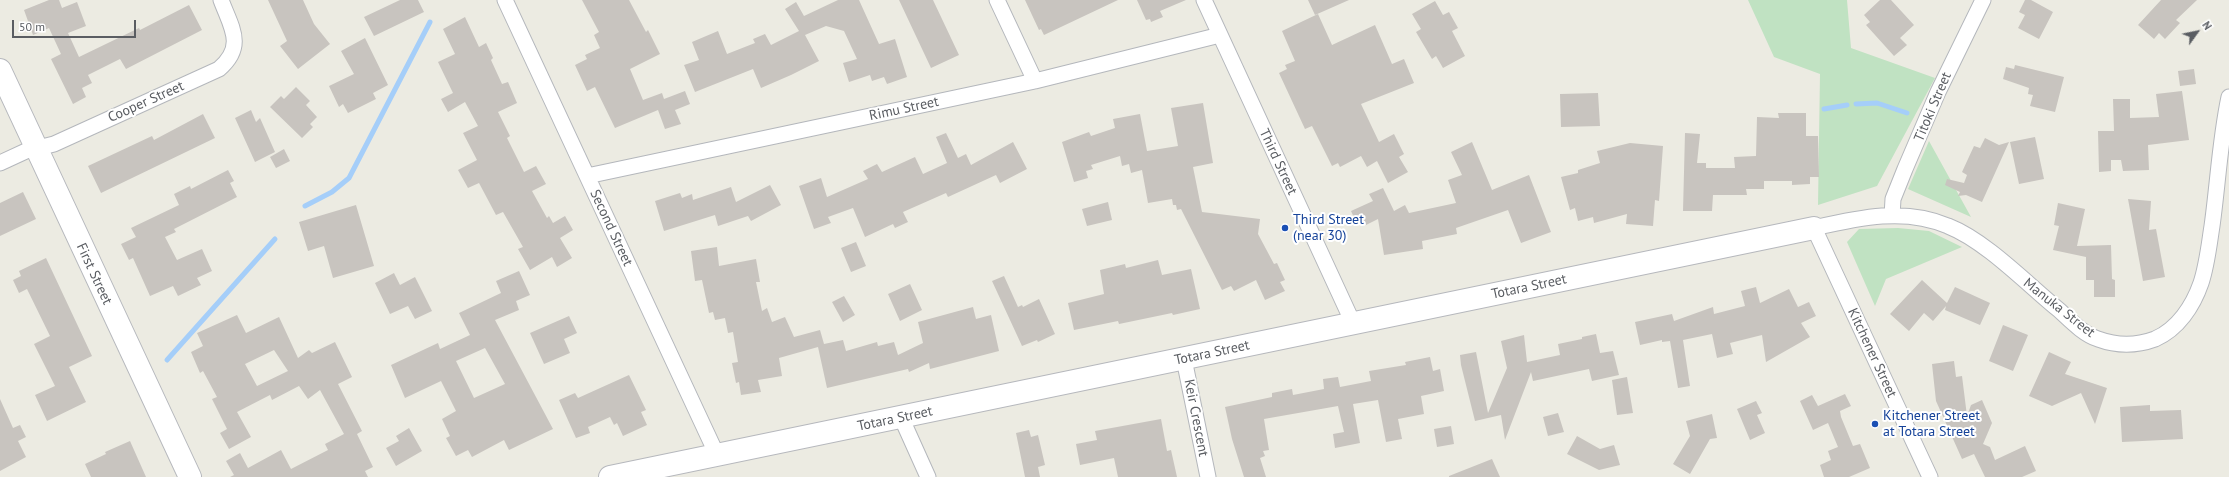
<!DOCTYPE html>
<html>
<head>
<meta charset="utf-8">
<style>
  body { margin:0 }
  #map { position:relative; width:2229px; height:477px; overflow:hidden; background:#ecebe2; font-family:"PT Sans",sans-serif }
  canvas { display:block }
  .north { position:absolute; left:2177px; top:12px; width:40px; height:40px; -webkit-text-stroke:3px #fff; paint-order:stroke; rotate:57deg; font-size:11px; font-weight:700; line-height:16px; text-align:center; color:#5a5d62 }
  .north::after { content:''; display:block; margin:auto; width:14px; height:18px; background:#5a5d62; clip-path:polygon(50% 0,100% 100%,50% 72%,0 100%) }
  .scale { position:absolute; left:12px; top:20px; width:124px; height:18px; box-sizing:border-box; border:2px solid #5a5d62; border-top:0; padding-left:5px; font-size:12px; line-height:14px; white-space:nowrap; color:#5a5d62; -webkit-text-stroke:3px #fff; paint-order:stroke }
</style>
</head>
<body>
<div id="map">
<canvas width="2229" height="477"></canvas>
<div class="north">N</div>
<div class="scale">50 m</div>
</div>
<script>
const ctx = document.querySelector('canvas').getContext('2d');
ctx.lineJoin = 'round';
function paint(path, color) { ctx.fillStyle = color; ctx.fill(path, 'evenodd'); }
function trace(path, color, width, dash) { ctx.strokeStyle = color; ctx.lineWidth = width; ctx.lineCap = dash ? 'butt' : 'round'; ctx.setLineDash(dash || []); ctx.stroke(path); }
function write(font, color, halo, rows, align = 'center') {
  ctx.font = font + ' "PT Sans",sans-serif'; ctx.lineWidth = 4; ctx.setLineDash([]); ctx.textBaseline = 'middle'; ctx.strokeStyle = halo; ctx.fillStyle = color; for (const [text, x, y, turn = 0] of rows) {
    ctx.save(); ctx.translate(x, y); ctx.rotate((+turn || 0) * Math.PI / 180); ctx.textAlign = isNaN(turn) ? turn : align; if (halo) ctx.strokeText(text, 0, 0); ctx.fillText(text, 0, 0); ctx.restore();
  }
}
paint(new Path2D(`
  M1748 0H1847L1851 48 1935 78 1877 186 1818 205 1820 74 1774 57Z
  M1929 141 1971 217 1908 189Z
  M1898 228 1929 231 1962 247 1886 279 1875 306 1847 242 1859 229Z`), '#c0e2c2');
trace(new Path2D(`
  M1856 104 1877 103 1907 113
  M1824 109 1847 105
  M305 206 332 192 349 178 430 22
  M167 360 275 239`), '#a5cef9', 5);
paint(new Path2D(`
  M49 0H59L62 8 77 2 86 26 68 33 79 57 139 28 140 30 189 5 202 30 126 69 120 59 88 75 92 83 82 88 86 97 73 104 51 59 61 54 49 28 33 35 24 10Z
  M268 0H303L314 24 330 44 298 69 280 46 287 41Z
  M400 0H418L424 12 374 36 364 17Z
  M582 0H629L646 32 648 30 660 54 630 69 643 100 662 93 664 99 685 91 690 104 675 110 681 124 665 129 658 110 615 128 595 87 587 91 575 65 587 59 585 55 600 48 594 35 599 32Z
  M838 0H859L879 44 895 39 907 77 887 84 884 77 872 81 870 75 849 82 843 63 857 59 844 31 826 26 805 35 819 61 791 75 761 88 753 69 695 92 684 65 699 60 692 42 718 31 727 54 755 43 753 39 765 34 771 45 799 31 785 9 796 2 804 16Z
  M899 0H933L959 55 931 68Z
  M1025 0H1118L1044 35 1041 29 1039 30Z
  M1137 0H1186L1160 11 1163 17 1151 22 1150 19 1146 20Z
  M1308 0H1349L1315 15Z
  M1880 0H1891L1914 25 1900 38 1907 45 1894 56 1866 25 1870 22 1864 15Z
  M2025 0H2031L2053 12 2039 39 2018 28 2025 15 2019 12Z
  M2161 0H2197L2176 20 2180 23 2165 39 2159 33 2154 39 2138 25Z
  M1435 1 1443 15 1449 12 1458 28 1452 31 1465 56 1443 68 1436 56 1432 59 1416 32 1421 29 1412 14Z
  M1318 14 1332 45 1375 25 1392 64 1404 59 1414 83 1361 104 1379 142 1394 134 1404 154 1399 157 1408 172 1388 183 1377 161 1367 167 1361 156 1340 167 1338 163 1332 166 1312 126 1305 129 1279 73 1287 69 1285 65 1295 61 1282 31Z
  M465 17 479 47 486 43 493 58 491 60 502 84 508 82 517 103 498 112 510 136 507 138 524 172 536 166 546 184 532 191 547 218 549 216 553 223 565 216 573 230 560 238 572 258 557 267 552 257 530 270 518 249 523 247 503 212 496 215 479 183 468 188 458 170 477 160 463 133 478 126 465 102 448 112 441 99 453 93 438 62 455 54 443 29Z
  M365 38 388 85 373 93 376 99 348 113 343 104 339 107 329 86 354 74 341 51Z
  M2015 65 2064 77 2055 112 2030 106 2033 95 2028 94 2029 88 2003 79 2006 67 2014 69Z
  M2194 69 2196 84 2180 86 2178 71Z
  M296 87 310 101 306 105 317 117 310 124 313 127 302 138 270 107 281 96 284 99Z
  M2182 91 2189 140 2148 145 2149 170 2123 171 2121 160H2111V171L2099 172 2098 131H2114L2113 99H2130V118L2159 117 2156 94Z
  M1598 93 1600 126 1561 127 1560 94Z
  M1203 103 1213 163 1193 167 1202 212 1260 219 1258 234 1274 264 1277 263 1285 280 1280 282 1285 291 1265 300 1256 280 1234 291 1231 286 1222 290 1181 209 1177 210 1176 205H1173L1172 199 1148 203 1142 170 1131 173 1129 164 1122 166 1120 156 1091 165 1093 169 1086 171 1088 178 1074 182 1062 142 1089 132 1091 136 1115 128 1113 119 1140 114 1147 151 1178 146 1171 108Z
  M251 110 256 122 260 118 275 152 255 162 235 118Z
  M1778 113H1806V136H1818L1819 177H1810V184L1792 185V181H1764V189H1746L1747 195H1713L1712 211H1683L1685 133 1700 134 1697 163H1706V168H1735L1734 157 1756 156 1757 117 1779 118Z
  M203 114 215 138 101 193 88 166 152 136 154 140Z
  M946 133 958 158 966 154 971 165 1013 142 1027 169 1000 183 996 175 948 197 946 193 903 212 908 222 895 228 893 224 865 237 853 208 828 217 831 223 814 229 799 186 821 178 827 197 868 179 863 171 877 164 882 172 915 157 923 174 947 163 936 137Z
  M2035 137 2044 179 2019 184 2010 142Z
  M1985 138 1999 145 2009 142 1982 202 1966 195 1958 196 1960 192 1945 185 1947 179 1964 183 1967 175 1962 172 1974 146 1980 148Z
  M1472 142 1492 190 1529 175 1551 232 1521 243 1508 210 1456 228 1457 234 1422 241 1423 249 1384 255 1378 219 1366 225 1364 221 1357 224 1351 211 1373 201 1369 194 1383 188 1394 211 1405 205 1409 213 1456 203 1448 180 1462 175 1451 152Z
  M1630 143 1663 146 1659 201 1655 200 1653 226 1626 224 1627 214 1594 223 1593 217 1578 221 1575 208 1570 210 1561 177 1578 173V170L1600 163 1597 151Z
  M284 149 290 161 276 168 270 157Z
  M228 170 234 181 230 183 237 197 174 229 176 232 165 237 177 260 202 249 212 271 197 278 201 285 178 296 173 286 150 296 133 258 129 260 121 244 136 237 131 228 179 205 174 194 190 186 191 189Z
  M770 185 781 205 751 221 748 216 718 226 715 215 664 231 655 201 680 193 682 198 692 194 693 200 731 187 736 202Z
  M23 192 36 219 0 236V203Z
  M2128 199 2151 201 2149 230 2156 229 2165 277 2143 281Z
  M1108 202 1112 220 1087 226 1082 209Z
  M2058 203 2085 209 2077 246 2111 245 2112 279 2115 280V297H2094V280H2086V257L2053 250 2059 226 2054 225Z
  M356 205 374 266 333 278 324 246 308 251 299 222Z
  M856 242 866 266 851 272 841 248Z
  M717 247 719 266 756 259 760 282H756L762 311 767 308 772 322 785 317 794 337 820 330 824 344 843 340 846 351 877 342 878 346 894 342 898 355 923 343 918 322 973 307 976 319 991 315 999 351 930 369 929 363 909 372 908 369 827 388 818 347 779 358 782 376 758 380 761 392 741 395 739 382 736 383 732 363 738 362 733 332 728 333 725 318 715 320 713 312 709 313 702 280 695 281 691 251Z
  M46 258 92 356 69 367 86 402 47 421 35 395 55 386 34 344 50 336 27 289 19 293 13 280 21 276 19 271Z
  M1158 260 1162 275 1191 269 1200 309 1173 315 1172 313 1119 324 1118 321 1074 330 1068 303 1104 294 1100 270 1125 264 1126 268Z
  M519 271 530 295 516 301 519 310 495 320 553 429 509 450 504 440 472 457 468 450 456 456 446 438 450 436 442 419 456 411 441 381 405 398 391 365 438 343 440 349 470 335 459 313 501 293 496 281ZM485 348 505 384 474 398 456 361Z
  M394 273 400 285 415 277 432 311 415 319 408 306 390 314 375 283Z
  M1004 276 1018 307 1022 305 1023 307 1039 299 1055 334 1038 342 1037 340 1022 346 992 281Z
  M1922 280 1947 303 1955 287 1990 303 1980 325 1945 310 1946 306 1933 321 1924 313 1909 331 1890 314Z
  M910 284 922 310 900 321 888 294Z
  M1756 287 1760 303 1789 289 1798 307 1809 302 1816 316 1801 323 1810 337 1766 362 1762 335 1730 343 1733 354 1717 358 1712 334 1683 340 1690 386 1678 388 1670 341 1662 342V340L1640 345 1635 322 1672 314 1674 321 1713 307 1714 314 1745 306 1741 291Z
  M844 296 855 315 843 322 832 302Z
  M237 315 246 333 279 317 298 358 309 350 312 353 335 342 352 377 338 384 362 431 357 434 373 467 365 471 368 477H230L234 475 226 461 240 453 248 468 281 450 291 469 328 450 325 444 344 434 320 390 308 399 299 386 272 400 270 395 237 412 251 437 229 449 220 433 227 429 212 399 217 397 203 371 200 373 191 352 203 346 197 333ZM274 350 288 371 257 386 245 364Z
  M569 316 577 333 564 339 570 353 544 364 530 333Z
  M2003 325 2028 335 2013 371 1989 361Z
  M1596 334 1600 353 1613 351 1619 375 1592 381 1589 369 1533 381 1531 372 1505 440 1501 415 1475 421 1461 365 1460 355 1476 352 1488 413 1507 368 1501 341 1524 335 1527 362 1560 355 1558 344 1582 339V337Z
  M2049 352 2071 362 2065 374 2107 388 2095 424 2081 393 2052 406 2029 396Z
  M1430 357 1433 371 1440 369 1444 391 1421 396 1424 414 1398 419 1402 439 1386 442 1378 400 1353 404 1360 443 1335 448 1333 434 1344 432 1338 406 1264 419 1269 450 1263 451 1265 456 1260 458 1266 477H1244L1232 439 1225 407 1272 397V393L1292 389 1293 395 1324 389 1323 379 1338 377 1340 387 1371 381 1369 371 1406 365 1405 362Z
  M1954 361 1956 377 1962 376 1967 416 1971 405 1982 400 1992 423 1983 444 1990 447 1995 460 2025 446 2036 471 2022 477H1985L1974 454 1962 459 1936 401 1932 364Z
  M629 375 646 410 641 412 647 425 623 436 617 423 614 425 610 417 588 427 590 433 576 438 559 400 575 393 578 398Z
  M1627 377 1633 413 1617 415 1612 380Z
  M1845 394 1851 406 1840 411 1841 417 1853 446 1860 444 1870 468 1849 477H1824L1820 465 1831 460 1828 451 1838 447 1828 423 1813 430 1800 401 1812 395 1818 406Z
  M0 399 13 428 20 425 26 437 18 441 26 457 0 471Z
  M1756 401 1762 413 1757 415 1765 433 1750 440 1737 409Z
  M2150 405V411L2181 410 2183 439 2122 442 2120 407Z
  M1558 413 1564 432 1548 436 1543 417Z
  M1712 414 1717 438 1710 439 1690 474 1673 464 1690 436 1686 421Z
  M1161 419 1167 451 1171 450 1177 477H1118L1114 458 1080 465 1076 444 1097 440 1095 431Z
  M1451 426 1454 444 1437 447 1434 429Z
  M409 428 422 451 396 466 386 448 399 441 396 436Z
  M1029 430 1031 437 1038 435 1045 465 1038 467 1040 477H1025L1016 433Z
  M1577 436 1600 449 1614 445 1620 465 1599 470 1567 454Z
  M130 441 146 477H91L85 464 106 454 105 452Z
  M1492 459 1500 477H1449V476Z`), '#c8c4bf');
const street = new Path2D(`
  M505 0 717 455
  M997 0 1035 81
  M1204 0 1353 323
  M0 163 26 151 54 144 219 69C246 46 231 27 221 0
  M587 176 1035 81 1220 35
  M1892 216 1893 199 1905 169 1938 92 1983 0
  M1184 359 1208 477
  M901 417 928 477
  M1930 477 1814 228C1858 218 1905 207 1948 226 1986 241 2027 284 2059 310 2070 320 2083 334 2098 339 2117 346 2136 346 2155 339 2178 329 2193 306 2201 283 2207 265 2209 245 2212 226 2218 183 2220 139 2229 97`);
const secondary = new Path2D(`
  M0 70 190 477
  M610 477 1814 228`);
trace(street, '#b4b7bc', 17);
trace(secondary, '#b6b8bd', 24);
trace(street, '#fff', 15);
trace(secondary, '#fff', 22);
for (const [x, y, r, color] of [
  [1285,228,4,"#1a4fb4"],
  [1875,424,4,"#1a4fb4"]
]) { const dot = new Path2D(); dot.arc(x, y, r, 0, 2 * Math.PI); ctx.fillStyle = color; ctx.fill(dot); trace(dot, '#fff', 1.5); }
write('14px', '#5a5d62', '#fff', [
  ["Cooper Street",146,102,-24],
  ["Titoki Street",1933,107,-67],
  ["Rimu Street",904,109,-12],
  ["Third Street",1278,162,65],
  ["Second Street",611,228,65],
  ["First Street",94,274,65],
  ["Totara Street",1529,287,-12],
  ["Manuka Street",2059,308,38],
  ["Totara Street",1212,353,-12],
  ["Kitchener Street",1872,353,65],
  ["Keir Crescent",1196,418,79],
  ["Totara Street",895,419,-12]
]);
write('14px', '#164399', '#fff', [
  ["Third Street",1293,220],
  ["(near 30)",1293,236],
  ["Kitchener Street",1883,416],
  ["at Totara Street",1883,432]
], 'left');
</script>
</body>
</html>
